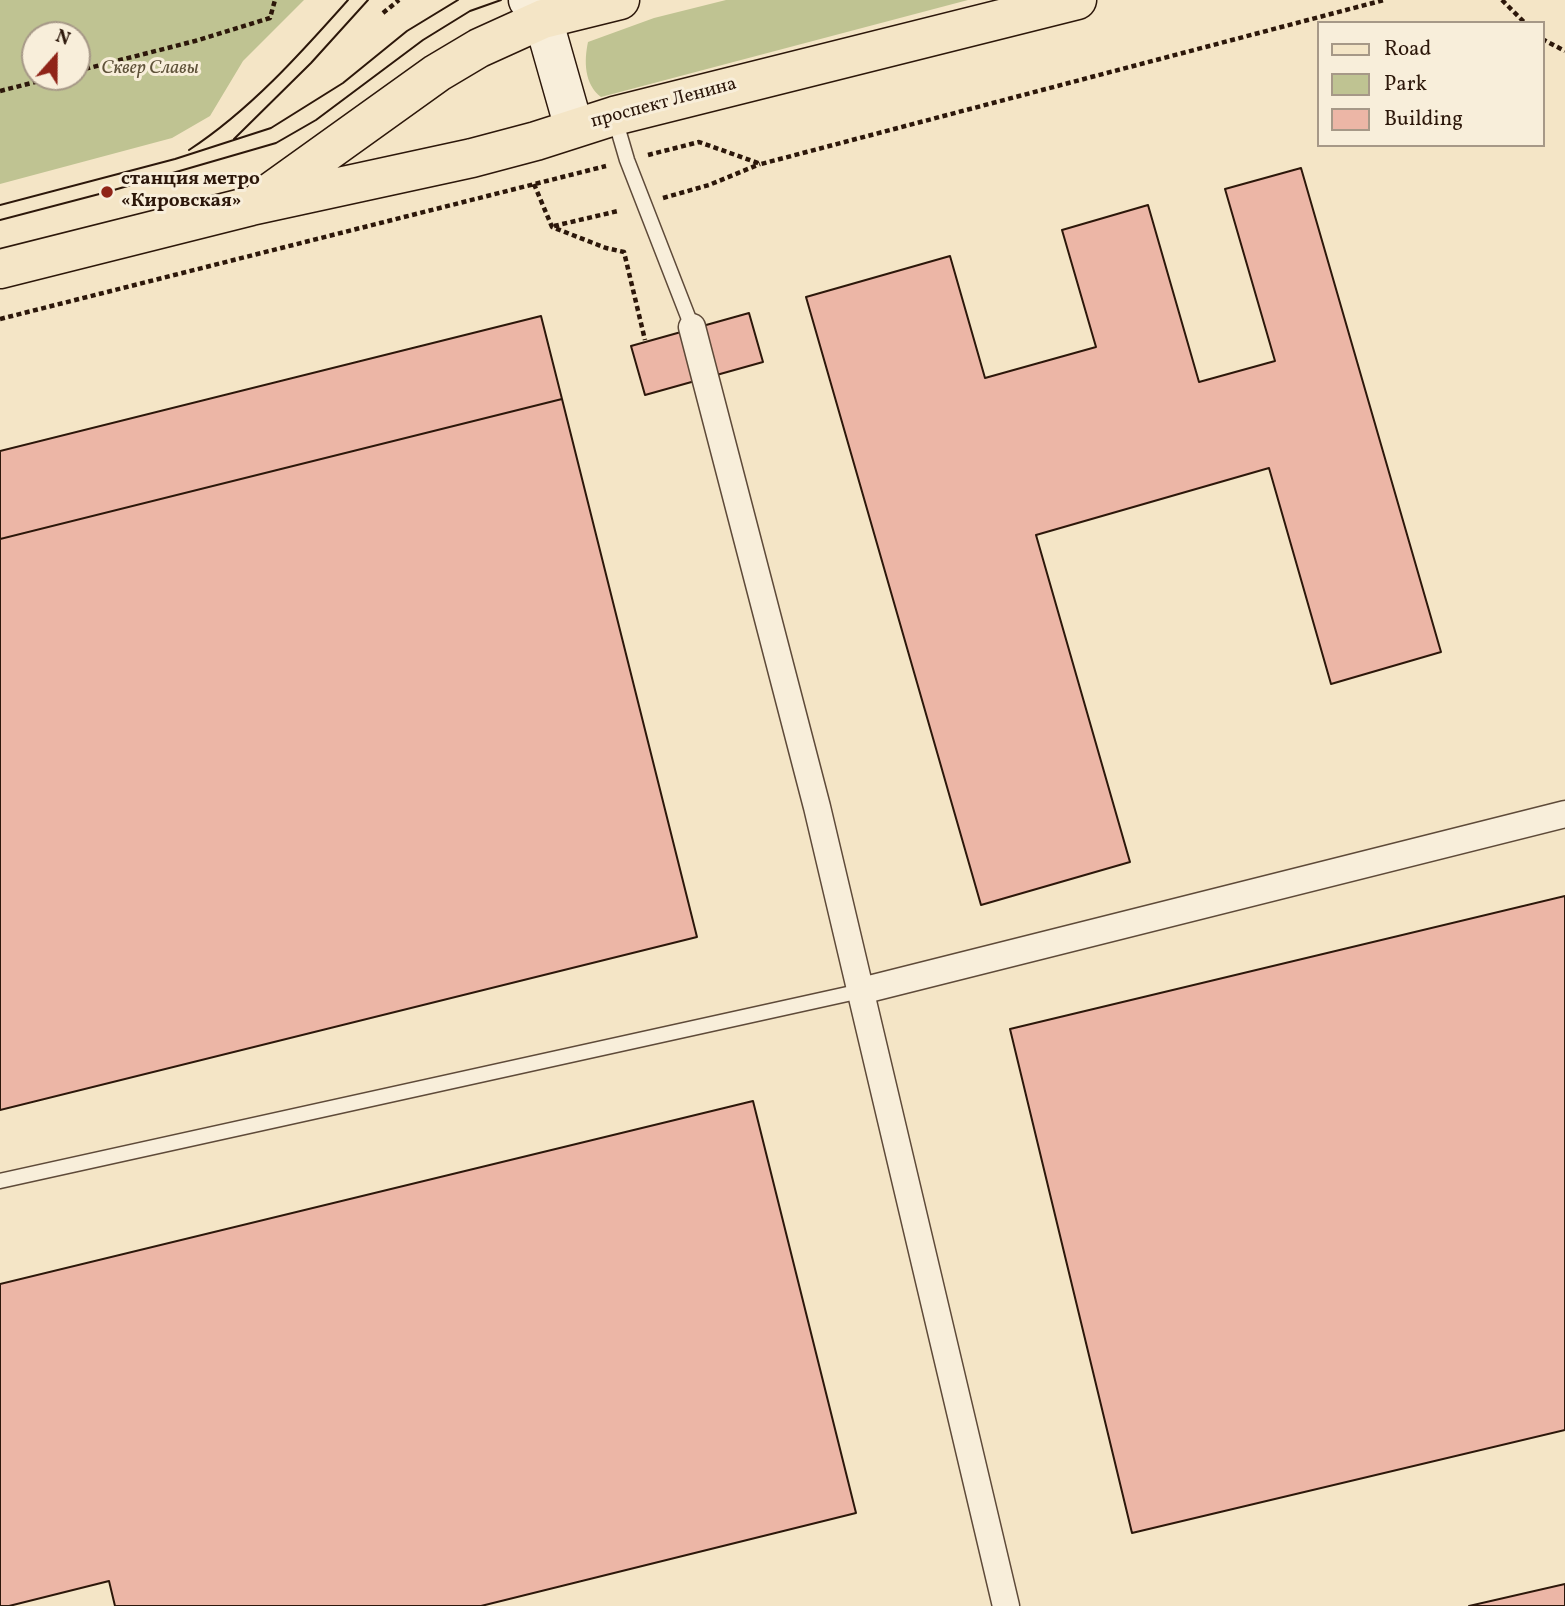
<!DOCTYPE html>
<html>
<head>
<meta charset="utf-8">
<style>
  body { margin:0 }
  #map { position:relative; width:1565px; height:1606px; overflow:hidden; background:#f4e5c6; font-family:Vollkorn,serif }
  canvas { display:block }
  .legend { position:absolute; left:1317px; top:21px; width:228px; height:126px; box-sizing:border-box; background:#f8eeda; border:2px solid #a69887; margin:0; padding:9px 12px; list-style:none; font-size:21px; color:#2c170a }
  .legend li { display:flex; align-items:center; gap:14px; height:35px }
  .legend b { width:35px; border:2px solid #a69887 }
  .north { position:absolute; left:21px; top:21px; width:70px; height:70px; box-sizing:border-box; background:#f8eeda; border:2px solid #a69887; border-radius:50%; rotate:21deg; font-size:19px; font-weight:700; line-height:28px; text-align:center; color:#2c170a }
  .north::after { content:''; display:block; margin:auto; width:24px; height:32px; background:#8f2418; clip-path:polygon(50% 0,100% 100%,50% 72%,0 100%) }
</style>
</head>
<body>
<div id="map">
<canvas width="1565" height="1606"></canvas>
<ul class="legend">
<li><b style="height:9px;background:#f4e5c6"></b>Road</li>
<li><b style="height:19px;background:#bfc392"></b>Park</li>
<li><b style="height:19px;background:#ecb6a6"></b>Building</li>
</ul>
<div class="north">N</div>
</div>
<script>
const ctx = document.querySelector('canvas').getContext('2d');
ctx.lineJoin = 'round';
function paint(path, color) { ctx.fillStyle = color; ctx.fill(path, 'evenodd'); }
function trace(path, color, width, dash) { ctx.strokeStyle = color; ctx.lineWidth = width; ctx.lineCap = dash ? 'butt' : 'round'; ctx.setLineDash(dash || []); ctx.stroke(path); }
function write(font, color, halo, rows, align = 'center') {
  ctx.font = font + ' Vollkorn,serif'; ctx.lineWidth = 6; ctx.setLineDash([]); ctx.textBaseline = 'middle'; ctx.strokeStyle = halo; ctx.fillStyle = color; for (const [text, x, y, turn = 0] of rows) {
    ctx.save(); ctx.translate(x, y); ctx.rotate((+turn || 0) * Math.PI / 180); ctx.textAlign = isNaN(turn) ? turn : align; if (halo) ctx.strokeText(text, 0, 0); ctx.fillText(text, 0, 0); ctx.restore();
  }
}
paint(new Path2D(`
  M0 0H304L243 61 210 116 172 138 0 184ZM77 35V77H35V35Z
  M726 0H968L601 97C584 84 584 61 588 42L654 18Z`), '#bfc392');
const building = new Path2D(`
  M1301 168 1441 652 1331 684 1269 468 1036 535 1130 862 981 905 806 297 950 256 985 378 1096 347 1062 230 1148 205 1199 382 1275 361 1225 189Z
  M749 313 763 362 645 395 631 346Z
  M541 316 562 399 0 539V451Z
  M562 399 697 937 0 1110V539Z
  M1565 896V1430L1132 1533 1010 1029Z
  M753 1101 856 1513 481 1606H115L109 1581 9 1606H0V1284Z
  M1565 1584V1606H1469Z`);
paint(building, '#ecb6a6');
trace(building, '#2c170a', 2);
const lane = new Path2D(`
  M615 119 627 160 692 327
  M0 1181 861 991`);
const street = new Path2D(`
  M692 327 817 807 1006 1606
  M861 991 1565 814`);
const secondary = new Path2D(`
  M528 0 543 19 574 128`);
const primary = new Path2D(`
  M264 197 437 73 479 48 543 19 620 0
  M0 269 251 206 472 158 536 141 614 116 1077 0`);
trace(lane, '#5e4a39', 17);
trace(street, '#5e4a39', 29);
trace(secondary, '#2c170a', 41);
trace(primary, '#2c170a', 41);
trace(new Path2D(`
  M1502 0 1525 23
  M383 13 399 0
  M1542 39 1565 51
  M77 71 195 41 270 18 275 0
  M0 91 55 77
  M648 155 699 142 761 164 1384 0
  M534 184 552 227 606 248 624 252 645 340
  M663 198 709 185 760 164
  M554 226 618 211
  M0 319 606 166`), '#2c170a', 4.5, [5, 3.5]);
trace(lane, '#f8eeda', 14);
trace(street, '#f8eeda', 26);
trace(secondary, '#f8eeda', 38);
trace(primary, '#f4e5c6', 38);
trace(new Path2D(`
  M234 139 311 63 368 0
  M189 150C250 110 300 54 348 0
  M0 205 175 159 271 128 343 83 407 31 458 0
  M0 220 107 192 276 143 316 120 423 40 470 11 501 0`), '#2c170a', 2);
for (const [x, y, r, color] of [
  [107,192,7,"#8f2418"]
]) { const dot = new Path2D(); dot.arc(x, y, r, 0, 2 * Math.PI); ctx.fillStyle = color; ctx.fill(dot); trace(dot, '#f8eeda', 2.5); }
write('italic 19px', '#5f533a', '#f8eeda', [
  ["Сквер Славы",150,70]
]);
write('19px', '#2c170a', '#f8eeda', [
  ["проспект Ленина",664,104,-15]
]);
write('bold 19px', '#2c170a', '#f8eeda', [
  ["станция метро",121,181],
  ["«Кировская»",121,203]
], 'left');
</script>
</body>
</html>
